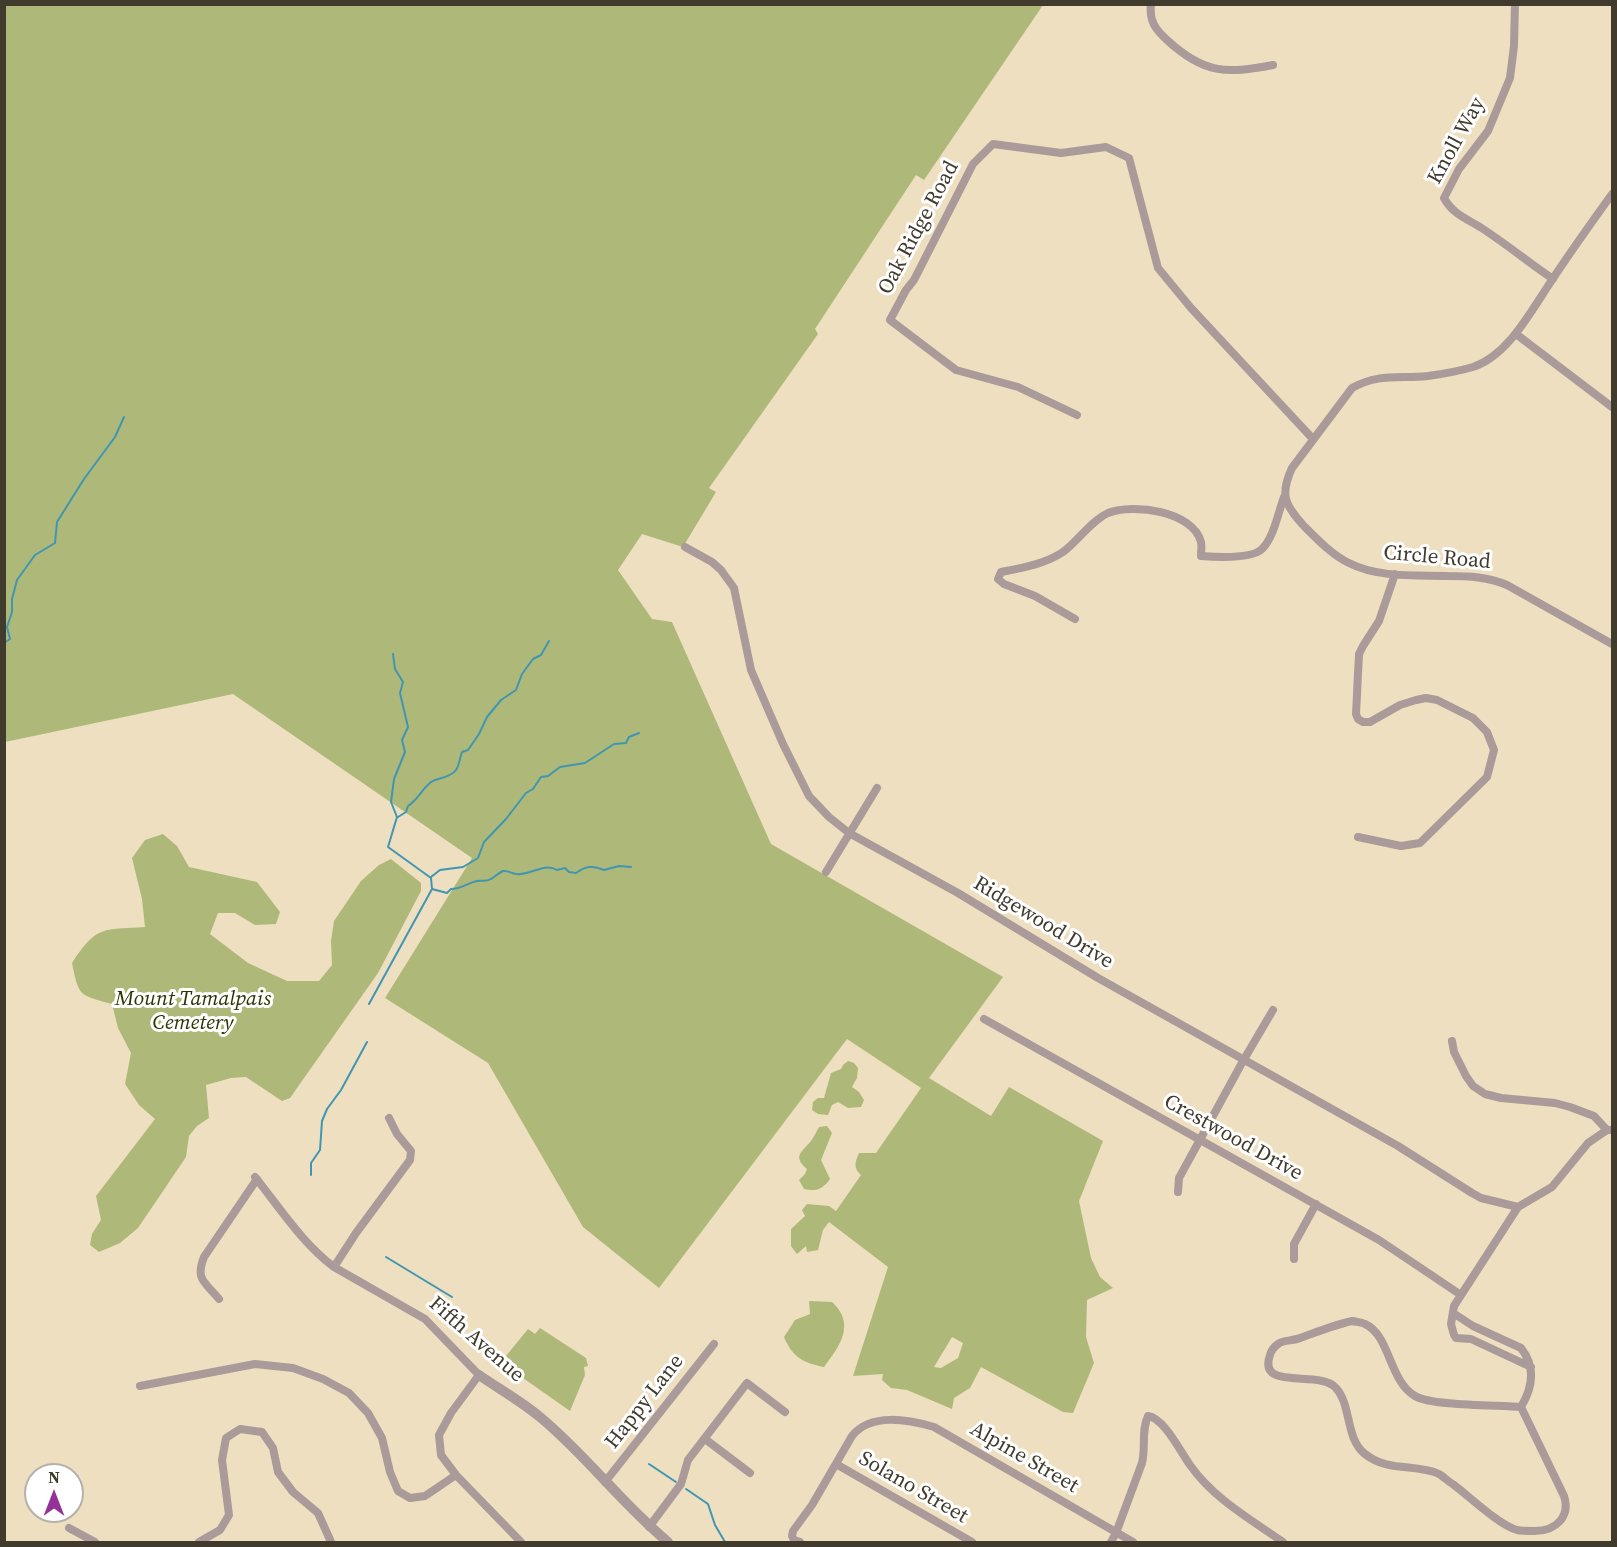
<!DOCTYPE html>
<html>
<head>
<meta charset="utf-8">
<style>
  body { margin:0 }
  #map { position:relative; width:1617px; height:1547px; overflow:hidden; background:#eddfbf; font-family:"Source Serif 4",serif }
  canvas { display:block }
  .frame { position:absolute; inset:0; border:6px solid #413b2e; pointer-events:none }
  .north { position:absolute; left:24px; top:1463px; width:60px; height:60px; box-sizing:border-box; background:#fff; border:2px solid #b3b1ab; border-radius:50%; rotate:0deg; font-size:16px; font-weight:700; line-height:24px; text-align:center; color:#413b2e }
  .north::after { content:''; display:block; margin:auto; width:21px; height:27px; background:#953299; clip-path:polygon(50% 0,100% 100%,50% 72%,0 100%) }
</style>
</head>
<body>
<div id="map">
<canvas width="1617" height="1547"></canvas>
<div class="frame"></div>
<div class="north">N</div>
</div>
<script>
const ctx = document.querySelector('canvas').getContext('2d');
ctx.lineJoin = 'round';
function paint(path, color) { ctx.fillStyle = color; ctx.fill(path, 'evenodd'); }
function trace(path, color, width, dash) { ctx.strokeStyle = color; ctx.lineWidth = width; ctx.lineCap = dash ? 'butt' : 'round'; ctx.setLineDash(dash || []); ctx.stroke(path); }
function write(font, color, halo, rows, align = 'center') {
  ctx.font = font + ' "Source Serif 4",serif'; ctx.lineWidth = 6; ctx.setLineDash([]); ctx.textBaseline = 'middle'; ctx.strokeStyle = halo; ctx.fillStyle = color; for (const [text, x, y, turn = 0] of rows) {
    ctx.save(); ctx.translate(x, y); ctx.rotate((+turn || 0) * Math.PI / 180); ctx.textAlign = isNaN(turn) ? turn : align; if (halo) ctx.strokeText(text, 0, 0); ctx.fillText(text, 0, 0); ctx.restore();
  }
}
paint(new Path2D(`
  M4 5H1043L924 180 916 175 815 329 818 334 709 488 716 492 683 547 642 534 618 570 652 619 672 622 771 844 1003 977 929 1078 991 1116 1009 1087 1103 1141 1079 1201 1091 1258 1100 1277 1113 1288 1087 1300 1086 1337 1094 1363 1073 1413 1063 1412 981 1367 970 1388 954 1398 952 1409 907 1390 891 1388 882 1380 883 1374 853 1376 888 1267 829 1222 823 1230 818 1250 807 1252 806 1246 797 1254 791 1246V1229L805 1216 802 1210 807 1204 829 1206 836 1211 861 1175C853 1168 855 1162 859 1153H876L921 1088 847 1039 659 1288 583 1227 488 1063 385 998 472 858 233 694 5 742ZM952 1337 963 1343 958 1358 941 1368 934 1367Z
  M163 834 177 846 189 867 257 882 280 912 276 924 255 925 235 913H218L210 934 248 963 287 981H319L332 965 331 941 334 921 361 881 379 865 391 859 421 883V891L378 973 290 1098 282 1101 246 1077 231 1078 206 1085 209 1118 197 1126 189 1136 186 1157 138 1228 120 1243 99 1252 90 1245 92 1234 101 1220 96 1196 155 1119 139 1105 125 1084 131 1053 118 1028 112 1004C79 995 79 997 72 963 97 925 102 930 145 927L142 899 132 858 145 840Z
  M848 1061 854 1063 858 1068 857 1078 852 1087 859 1092 864 1100 861 1107 848 1108 838 1102 832 1105 828 1115 818 1114 812 1110 813 1102 818 1098H824L831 1073 841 1069 843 1065Z
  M827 1126 832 1133 821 1160 830 1179C823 1189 816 1192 804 1189L799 1180 805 1174 807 1169C792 1156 802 1152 811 1141 814 1137 816 1132 819 1127Z
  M809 1301 832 1302C856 1324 840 1346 824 1367 802 1363 792 1356 784 1337L795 1320 810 1314Z
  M540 1328 586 1358 588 1366 584 1367 585 1375 570 1411 503 1364 508 1358 506 1356 528 1329 535 1334Z`), '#aeb979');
trace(new Path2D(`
  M4 643 10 639 7 627 12 612V599L17 580 35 555 55 543 57 522 84 479 115 437 124 417
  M398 817 406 812 408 806C418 800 421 790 431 782 438 777 449 779 456 770 459 766 460 757 462 752L468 750 479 734 487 717 501 700 516 690 522 674 533 659 541 655 549 641
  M431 877 440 870 463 867 478 858 484 842 506 819 526 793 533 789 541 777 548 776 560 767 585 763 614 744 626 743 629 737 639 733
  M432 889 447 893 451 889C462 889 467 883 477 881 482 880 486 882 491 879 495 877 498 873 503 871 509 870 511 874 516 874 530 876 544 862 557 870L565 868 569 872 576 873C586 866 592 865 604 870L619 866 631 867
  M369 1004 432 889 431 878 388 847 397 817 391 802 394 779 405 752 402 740 408 727 400 693 403 682 395 669 393 654
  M311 1175V1163L320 1150 322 1121 327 1109 341 1090 367 1042
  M386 1257 452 1297
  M649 1464 676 1482
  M686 1489 708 1504 715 1525 725 1542`), '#4096b2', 2);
trace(new Path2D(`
  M1151 4C1149 21 1155 29 1167 40 1204 74 1226 74 1273 65
  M1515 4 1514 46 1510 78 1488 131 1459 169 1444 198C1452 213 1465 218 1480 227 1505 243 1528 262 1553 279
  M1612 194C1592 222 1571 251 1552 280 1532 309 1509 355 1473 367 1459 371 1443 374 1428 376 1399 379 1379 373 1352 388L1292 468C1280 494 1284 504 1303 525 1316 538 1332 555 1349 563 1378 578 1416 575 1448 576 1469 576 1488 577 1507 585L1612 644
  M1516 334 1612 407
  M1077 415 1018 387 956 370 890 320 906 290 914 280 973 164 993 144 1061 153 1106 147 1129 158 1158 268 1191 308 1313 439
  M685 547 712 562 721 570 734 588 751 670 783 744 809 796 829 817 849 833 958 893 1098 978 1398 1146 1472 1193 1481 1198 1518 1207
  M1075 619 1035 596 1004 584 998 579 1001 572C1022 568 1045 564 1063 552 1078 541 1091 521 1108 513 1133 503 1193 511 1201 542 1202 546 1201 552 1201 556 1215 557 1252 559 1262 549 1274 537 1278 513 1284 497
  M1358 837 1401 846 1420 843 1487 777 1494 750 1487 732 1473 718 1437 700 1426 698 1416 700 1400 705 1370 722H1363L1358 719 1356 714 1359 654 1363 646 1379 621 1395 574
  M826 872 877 788
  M984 1019 1379 1240 1461 1295
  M1452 1041 1454 1052 1466 1076 1473 1086 1485 1094 1501 1098 1555 1103 1570 1107 1594 1116 1607 1130H1612
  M255 1177C280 1208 302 1243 334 1267L425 1319 479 1375 451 1413 439 1435 441 1455 456 1475 521 1542
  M1178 1192 1179 1178 1243 1061 1273 1010
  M1294 1259V1244L1316 1204
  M334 1267 356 1233 410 1160 411 1151 397 1134 389 1118
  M219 1299C205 1282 195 1280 204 1257L257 1179
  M1453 1313 1473 1326 1521 1348C1536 1367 1533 1387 1521 1407
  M1352 1321C1356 1322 1361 1322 1365 1324 1390 1335 1389 1381 1415 1396 1431 1406 1499 1405 1521 1407L1564 1496C1567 1505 1566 1514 1560 1521 1553 1529 1545 1531 1535 1531 1530 1531 1522 1531 1517 1530 1499 1525 1470 1497 1454 1485 1449 1482 1444 1477 1439 1474 1416 1463 1389 1473 1365 1454 1345 1438 1352 1406 1336 1388 1320 1369 1257 1392 1270 1355 1271 1351 1274 1347 1278 1344 1283 1340 1293 1341 1300 1338 1317 1332 1334 1325 1352 1321Z
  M1531 1367 1471 1339 1456 1338 1454 1335 1451 1324 1454 1306 1518 1207 1552 1187 1588 1143 1607 1130
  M140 1386 255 1364 293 1368 323 1379 349 1393 368 1413 382 1438 390 1472 398 1491 410 1498 425 1496 456 1475
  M705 1439 750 1473
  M836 1464 972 1542
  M605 1482 714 1344
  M649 1527 681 1484 688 1460 747 1383 785 1412
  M69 1528 95 1542
  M199 1542 220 1530 229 1515 222 1460 226 1438 240 1429 262 1432 273 1448 278 1472 293 1492 318 1513 331 1542
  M800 1542 794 1540 792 1536 793 1531 812 1505 852 1436C871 1412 909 1420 934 1427L1133 1542
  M1111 1542 1116 1533 1142 1463C1146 1447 1141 1431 1148 1416 1164 1418 1180 1451 1190 1465 1213 1498 1250 1519 1283 1542`), '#ab9a9a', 8);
trace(new Path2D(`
  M479 1375C499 1389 521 1401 540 1417 586 1455 622 1504 668 1542`), '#ab9a9a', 10);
write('21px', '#413b2e', '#fff', [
  ["Knoll Way",1457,141,-61],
  ["Oak Ridge Road",919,228,-62],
  ["Circle Road",1437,558,5],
  ["Ridgewood Drive",1043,923,31],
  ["Crestwood Drive",1233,1138,29],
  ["Fifth Avenue",476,1340,41],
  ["Happy Lane",645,1402,-52],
  ["Alpine Street",1024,1458,30],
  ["Solano Street",913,1488,30]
]);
write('italic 21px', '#2e3400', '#fff', [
  ["Mount Tamalpais",193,1000],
  ["Cemetery",193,1024]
]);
</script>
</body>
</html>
